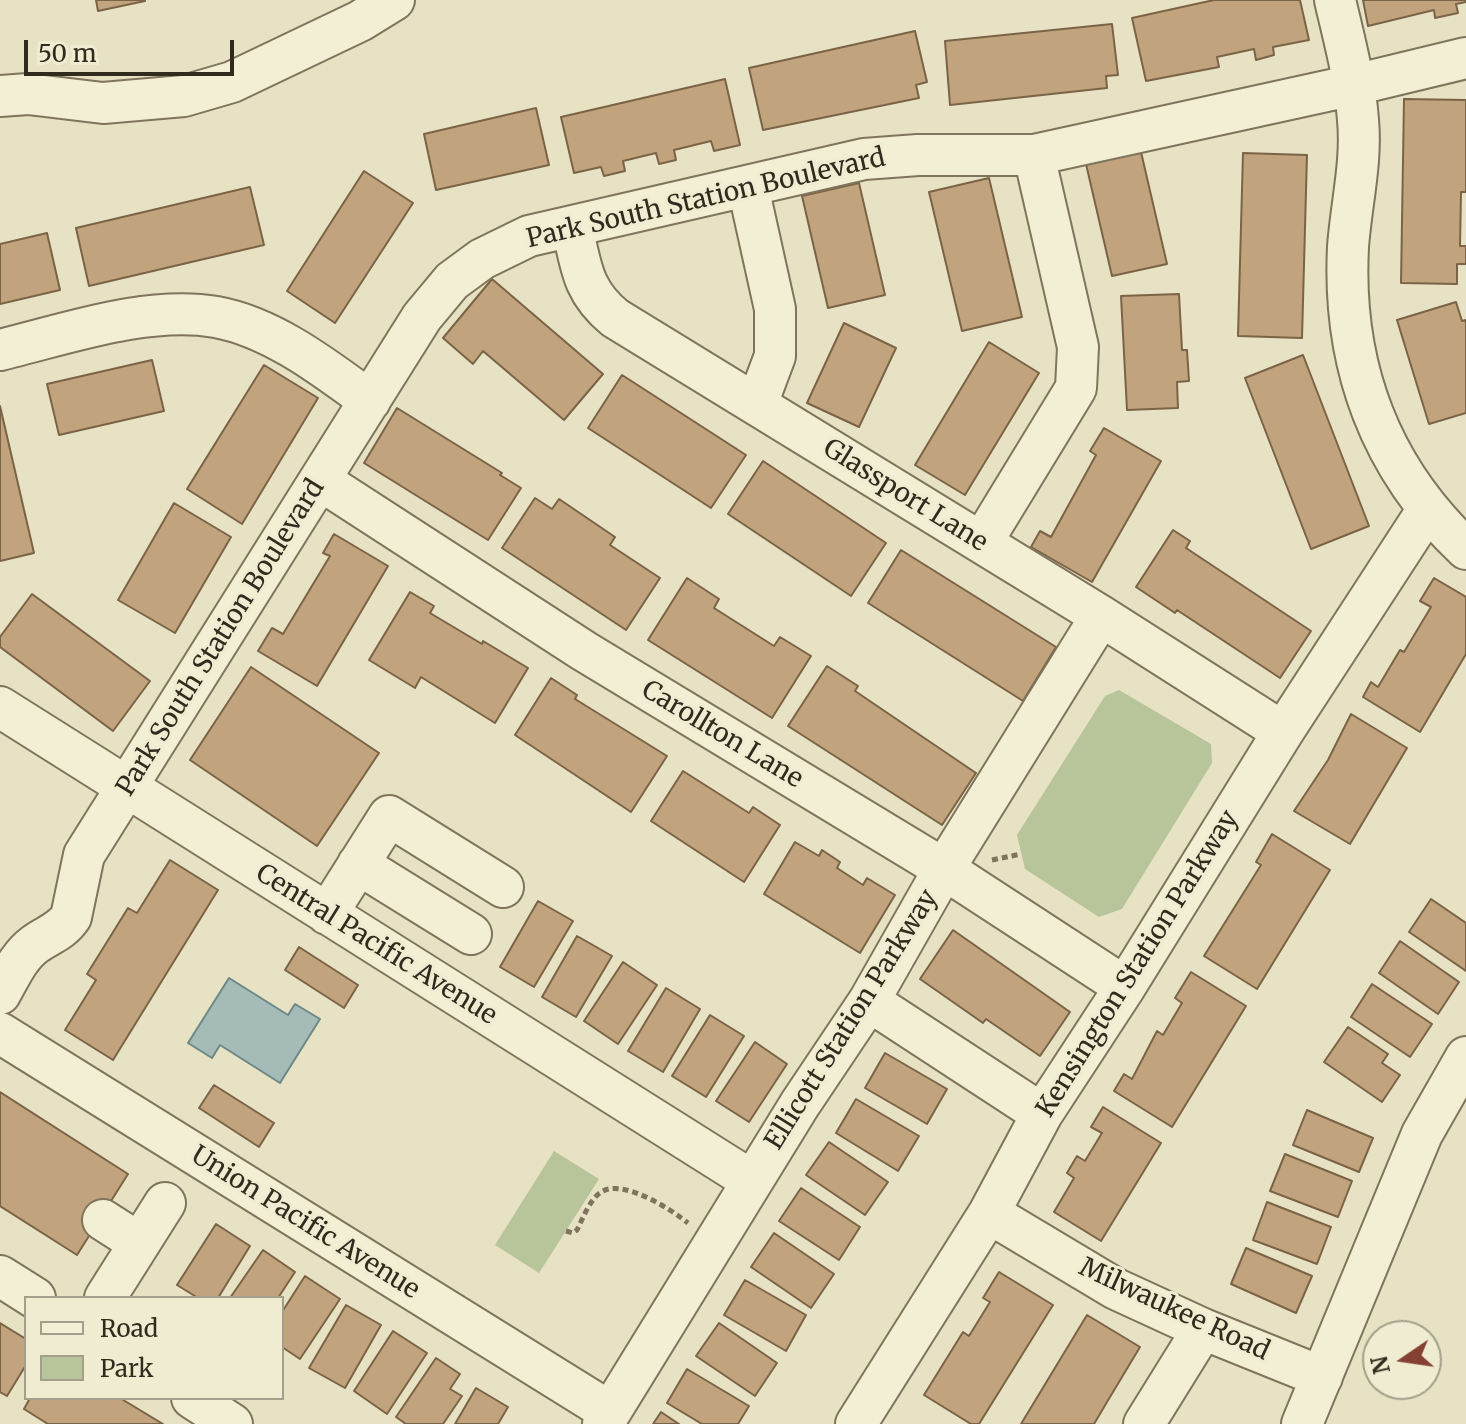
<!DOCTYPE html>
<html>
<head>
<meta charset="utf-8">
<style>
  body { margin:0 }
  #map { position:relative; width:1466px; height:1424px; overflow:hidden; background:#e7e2c3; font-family:Merriweather,serif }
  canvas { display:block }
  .legend { position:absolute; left:24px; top:1296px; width:260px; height:104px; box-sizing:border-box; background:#f0ecd2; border:2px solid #a49f8a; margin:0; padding:10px 14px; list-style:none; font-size:24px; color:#312b1e }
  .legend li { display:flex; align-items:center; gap:16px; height:40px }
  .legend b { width:40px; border:2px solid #a49f8a }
  .north { position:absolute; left:1362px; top:1320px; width:80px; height:80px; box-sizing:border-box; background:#f0ecd2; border:2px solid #a49f8a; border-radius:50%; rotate:257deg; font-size:22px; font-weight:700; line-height:32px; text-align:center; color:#312b1e }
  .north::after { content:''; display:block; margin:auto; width:28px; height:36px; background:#864135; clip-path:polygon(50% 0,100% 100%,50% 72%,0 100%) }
  .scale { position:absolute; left:24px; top:40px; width:210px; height:36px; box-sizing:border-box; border:4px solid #312b1e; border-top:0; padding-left:10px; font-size:24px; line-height:28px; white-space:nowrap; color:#312b1e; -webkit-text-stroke:6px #f0ecd2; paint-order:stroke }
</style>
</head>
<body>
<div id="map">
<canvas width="1466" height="1424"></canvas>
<ul class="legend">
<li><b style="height:10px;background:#f3efd5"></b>Road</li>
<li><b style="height:22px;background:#b8c499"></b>Park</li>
</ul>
<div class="north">N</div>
<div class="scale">50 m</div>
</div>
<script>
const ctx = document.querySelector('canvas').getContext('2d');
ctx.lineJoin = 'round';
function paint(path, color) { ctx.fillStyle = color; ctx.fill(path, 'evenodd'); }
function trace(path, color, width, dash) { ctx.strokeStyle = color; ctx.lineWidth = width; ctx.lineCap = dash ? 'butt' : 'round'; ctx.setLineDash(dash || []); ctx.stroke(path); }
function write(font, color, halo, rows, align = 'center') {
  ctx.font = font + ' Merriweather,serif'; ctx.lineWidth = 6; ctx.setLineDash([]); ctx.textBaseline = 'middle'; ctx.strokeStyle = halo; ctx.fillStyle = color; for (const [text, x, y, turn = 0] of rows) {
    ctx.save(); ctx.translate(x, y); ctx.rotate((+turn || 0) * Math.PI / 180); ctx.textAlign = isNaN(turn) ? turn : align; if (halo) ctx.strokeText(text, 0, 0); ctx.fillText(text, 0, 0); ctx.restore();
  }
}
paint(new Path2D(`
  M1119 690 1211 744 1212 763 1122 909 1099 917 1025 869 1017 835 1105 696Z
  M554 1151 599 1179 539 1273 495 1245Z`), '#b8c499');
const water = new Path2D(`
  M229 978 288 1015 295 1004 320 1019 280 1083 220 1045 212 1058 188 1043Z`);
paint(water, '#a5bbb8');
trace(water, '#6d8885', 2);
const building = new Path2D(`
  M96 0H145V1L98 11Z
  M1214 0H1300L1309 40 1273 47 1274 55 1256 60 1254 49 1217 57 1219 67 1146 81 1132 18Z
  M1363 0H1466V2L1456 4 1458 13 1435 18 1434 10 1368 26Z
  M1112 24 1118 75 1106 76 1107 88 950 105 945 41Z
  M915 31 927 82 916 85 919 98 763 130 749 68Z
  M725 79 740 145 714 151 711 141 674 150 676 160 659 164 656 153 623 161 625 171 604 176 601 167 574 173 561 117Z
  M1404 99 1466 100V192H1461L1460 246H1466V264H1457V284L1401 283Z
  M536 108 549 165 436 190 424 134Z
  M1141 152 1167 264 1112 276 1086 164Z
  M1243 153 1307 155 1302 338 1238 336Z
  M364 171 413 203 335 323 287 291Z
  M989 178 1022 317 962 331 929 192Z
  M859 183 885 295 828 308 802 196Z
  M250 187 264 245 89 286 76 228Z
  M47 233 60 290 0 304V244Z
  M492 279 603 374 564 420 483 351 473 364 443 338Z
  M1179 294 1182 350H1187L1189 381 1177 382 1178 408 1127 410 1121 296Z
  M1456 302 1462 321 1466 320V413L1429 424 1397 320Z
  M844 323 896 348 859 427 807 403Z
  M989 342 1039 373 965 495 915 465Z
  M1303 355 1369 526 1311 549 1245 378Z
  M152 360 164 411 59 435 47 384Z
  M264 365 318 398 242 524 187 489Z
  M622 375 746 455 711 508 588 428Z
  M0 406 34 553 0 561Z
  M397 408 502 473 500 475 521 488 488 540 364 463Z
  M1104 428 1161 461 1092 582 1031 547 1040 531 1051 537 1096 455 1090 451Z
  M763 461 886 543 851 596 728 514Z
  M535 498 552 509 559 499 615 537 610 545 660 578 626 630 502 548Z
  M174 503 231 537 175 633 118 600Z
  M1173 530 1190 541 1186 548 1311 631 1280 678 1177 610 1175 613 1136 587Z
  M334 534 388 566 317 686 258 651 272 628 283 634 330 556 323 553Z
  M901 550 1056 647 1023 701 868 603Z
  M687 578 719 599 714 608 774 646 780 637 811 656 772 718 648 640Z
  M1434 578 1466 597V654L1420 732 1363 697 1371 682 1378 687 1400 650 1404 652 1431 607 1420 601Z
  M410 592 434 606 430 613 482 644 483 641 528 668 495 723 421 677 415 688 369 660Z
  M32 594 150 681 113 731 0 647V637Z
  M827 666 858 686 855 691 976 773 942 825 788 726Z
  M251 667 379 753 317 846 190 760Z
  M551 678 577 695 575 699 667 756 631 812 515 735Z
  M1351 714 1407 748 1350 844 1294 811 1328 760Z
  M683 771 749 813 753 807 780 825 744 882 651 821Z
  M1272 834 1330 870 1257 989 1204 956 1261 865 1256 862Z
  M795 842 819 856 822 850 840 862 837 868 863 885 867 878 895 895 860 953 764 894Z
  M170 860 218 890 113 1060 65 1030 96 980 87 974 128 908 137 913Z
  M1431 899 1466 923V971L1409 932Z
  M538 901 573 921 534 987 500 967Z
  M953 930 1070 1012 1040 1056 986 1019 983 1023 920 979Z
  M577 936 612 956 576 1017 542 997Z
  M1400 941 1459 982 1438 1014 1379 973Z
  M299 947 358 985 344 1008 285 970Z
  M623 962 657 985 618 1044 584 1021Z
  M1191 972 1246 1006 1172 1127 1114 1091 1124 1074 1132 1079 1157 1031 1163 1035 1182 1003 1175 998Z
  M1372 984 1432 1024 1410 1057 1351 1017Z
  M666 988 700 1009 663 1072 628 1051Z
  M710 1015 744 1036 706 1097 672 1076Z
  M1348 1027 1388 1054 1382 1063 1400 1075 1382 1102 1324 1062Z
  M755 1042 787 1064 749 1122 716 1101Z
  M885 1053 947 1089 927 1124 865 1088Z
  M214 1085 274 1123 259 1147 199 1108Z
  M0 1092 128 1174 77 1255 0 1206Z
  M856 1099 919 1136 898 1171 836 1133Z
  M1103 1107 1161 1143 1101 1241 1054 1212 1074 1178 1067 1173 1077 1156 1085 1161 1102 1133 1091 1127Z
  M1307 1110 1373 1138 1359 1172 1293 1145Z
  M829 1142 888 1182 865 1215 806 1175Z
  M1285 1154 1352 1181 1338 1217 1270 1191Z
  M801 1188 860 1227 839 1260 779 1221Z
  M1267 1202 1331 1227 1317 1264 1253 1240Z
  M216 1224 250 1246 218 1298H198L177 1285Z
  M774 1233 834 1274 811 1308 751 1267Z
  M1246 1248 1312 1276 1296 1313 1231 1284Z
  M263 1250 295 1272 278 1298H230Z
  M999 1272 1053 1305 979 1424H971L924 1395 963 1332 969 1336 990 1302 983 1298Z
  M305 1276 340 1299 300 1359 282 1347V1312Z
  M745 1280 806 1315 786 1351 724 1315Z
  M346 1305 381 1325 345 1388 309 1368Z
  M1087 1315 1140 1347 1107 1402 1094 1424H1021Z
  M0 1323 26 1339V1365L7 1396 0 1392Z
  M719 1323 777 1363 755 1396 696 1356Z
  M393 1331 427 1353 387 1414 354 1391Z
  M436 1358 460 1374 450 1389 462 1396 443 1424H406L396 1417Z
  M687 1369 749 1406 738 1424H702L667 1403Z
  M476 1388 508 1407 498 1424H455Z
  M30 1398H120L163 1424H48L24 1409Z
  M661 1412 679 1424H653Z`);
paint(building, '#c1a47e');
trace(building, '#7b6346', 2);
const minor = new Path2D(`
  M1335 0C1344 39 1355 79 1358 120 1362 162 1351 205 1348 247 1342 365 1380 468 1466 549
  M0 96 28 94 103 103 184 96 232 82 360 21 394 0
  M748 187 775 309V356L757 404
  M572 226C581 266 582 291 615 318L1101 616 1283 732
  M0 350C66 334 148 305 216 317 272 327 325 368 370 401
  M320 480 584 651 944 869 1125 987
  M982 542 1076 388 1078 347 1034 155
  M0 707 752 1181
  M358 864 471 934
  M327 914 389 816 503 887
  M0 994C10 977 18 957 34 945 47 935 61 932 71 917L84 855 422 317 452 281 482 259 529 236 864 159 918 155H1034L1354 85 1466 58
  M869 1001 1042 1114
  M0 1033 610 1412
  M989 1213 1116 1289 1203 1329 1322 1377
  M103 1220 139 1243
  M0 1276 35 1298
  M105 1298 165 1203
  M192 1398 232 1424
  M603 1424 800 1104 869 1001 944 869 1101 616
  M856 1424 989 1213 1042 1114 1125 987 1283 732 1428 509
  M1144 1424 1203 1329
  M1302 1424 1422 1134 1466 1057`);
trace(minor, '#7f745c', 44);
trace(new Path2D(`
  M992 860 1021 854
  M566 1231 573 1233 577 1230C583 1218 590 1199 601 1192 623 1178 672 1210 688 1223`), '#7f745c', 5, [6, 4]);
trace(minor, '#f3efd5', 40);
write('26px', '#312b1e', '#f0ecd2', [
  ["Park South Station Boulevard",706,199,-13],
  ["Glassport Lane",905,496,32],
  ["Park South Station Boulevard",221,638,-58],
  ["Carollton Lane",722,735,31],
  ["Central Pacific Avenue",376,945,32],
  ["Kensington Station Parkway",1138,964,-58],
  ["Ellicott Station Parkway",852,1020,-58],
  ["Union Pacific Avenue",305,1223,32],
  ["Milwaukee Road",1174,1310,25]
]);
</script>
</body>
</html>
